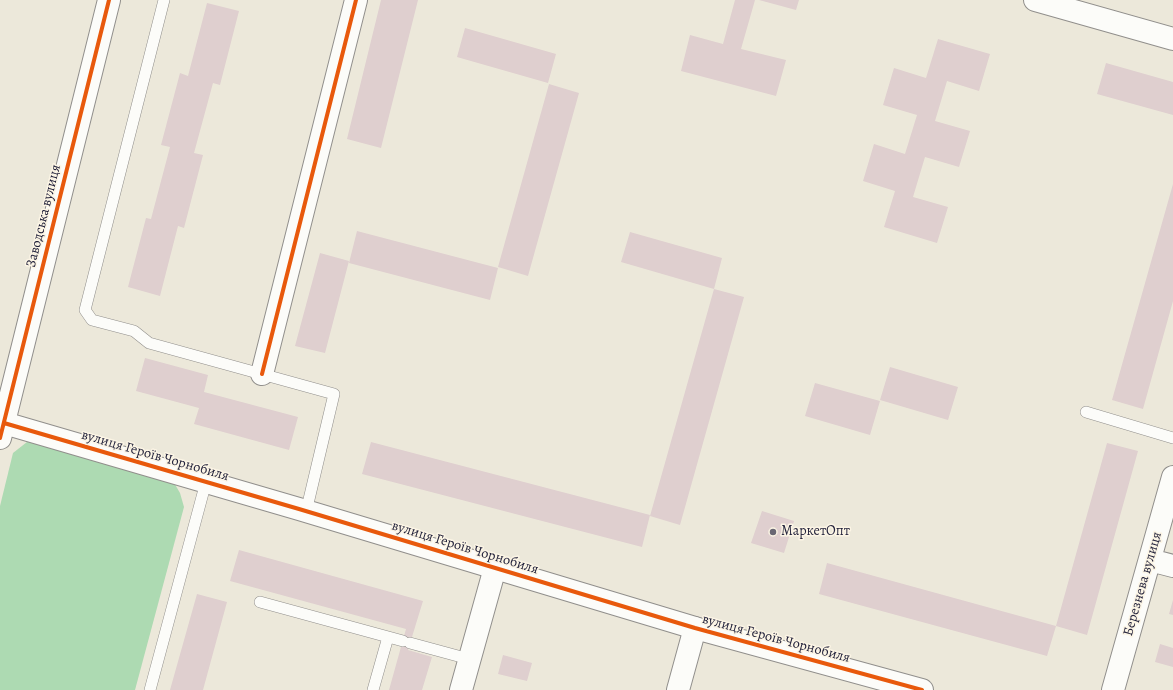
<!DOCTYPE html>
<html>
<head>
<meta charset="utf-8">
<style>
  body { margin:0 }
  canvas { display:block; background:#ece8da }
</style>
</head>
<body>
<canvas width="1173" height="690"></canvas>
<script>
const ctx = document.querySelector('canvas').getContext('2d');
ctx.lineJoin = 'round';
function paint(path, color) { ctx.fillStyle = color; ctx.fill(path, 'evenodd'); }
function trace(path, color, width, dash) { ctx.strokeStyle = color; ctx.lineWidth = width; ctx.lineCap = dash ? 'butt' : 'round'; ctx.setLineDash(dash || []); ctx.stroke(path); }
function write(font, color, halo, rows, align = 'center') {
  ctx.font = font + ' Alegreya,serif'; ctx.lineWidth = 3; ctx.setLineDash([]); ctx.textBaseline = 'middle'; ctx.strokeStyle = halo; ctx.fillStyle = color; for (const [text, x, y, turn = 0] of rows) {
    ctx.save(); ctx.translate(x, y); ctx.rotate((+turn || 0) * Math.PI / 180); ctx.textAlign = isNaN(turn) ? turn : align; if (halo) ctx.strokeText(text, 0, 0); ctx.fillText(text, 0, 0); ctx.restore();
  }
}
paint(new Path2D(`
  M27 442 38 443 173 481 180 493 184 507 135 690H0V506L13 453Z`), '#addab2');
paint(new Path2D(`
  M381 0H418L381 148 347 139Z
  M735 0H755L741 49 786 60 776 96 681 71 690 35 723 44Z
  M759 0H799L796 10Z
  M207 3 239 11 220 85 213 83 194 153 203 155 184 228 178 226 160 296 128 287 146 218 151 219 170 147 161 145 180 73 188 76Z
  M465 28 556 54 548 83 457 57Z
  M938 39 990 54 979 91 947 81 935 121 970 131 959 167 925 157 913 197 948 207 937 243 884 227 895 191 863 181 874 144 905 154 917 115 883 105 894 68 926 78Z
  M1106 63 1173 82V115L1097 94Z
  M549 84 579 93 528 276 498 267Z
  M1173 184V301L1143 409 1112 400Z
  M357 231 498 268 490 300 349 263Z
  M630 232 722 258 714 289 621 262Z
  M320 253 349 261 325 353 295 346Z
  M714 289 744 297 680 525 650 516Z
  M145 358 208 375 204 392 298 417 289 450 194 424 199 408 136 391Z
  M890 367 958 387 948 420 880 400Z
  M815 383 880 401 870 435 805 416Z
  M371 442 650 515 642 547 362 474Z
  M1107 443 1138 451 1087 635 1056 626Z
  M762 511 794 521 784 553 751 543Z
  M239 550 423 601 408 650 432 657 422 690H389L406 629 230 581Z
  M827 563 1056 626 1047 656 819 594Z
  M197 594 227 602 203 690H170Z
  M1173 600V615L1169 614Z
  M1160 644 1173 648V667L1155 662Z
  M503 655 532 663 527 681 498 674Z`), '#dfcfcf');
const service = new Path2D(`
  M164 0 85 310 92 320 134 331 149 343 334 394 306 512
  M1086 412 1173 438
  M260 602 403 641
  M410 643 469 659
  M150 690 206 482
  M373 690 388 637`);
const minor = new Path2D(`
  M1035 0 1173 39
  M262 374 356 0
  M1150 560 1173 566
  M461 690 495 568
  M678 690 695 628
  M1113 690 1173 477`);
const tertiary = new Path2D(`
  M4 423 299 509 695 628 922 690
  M0 438 109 0`);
trace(service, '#918f8c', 12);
trace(minor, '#918f8c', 24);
trace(tertiary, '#918f8c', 24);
trace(service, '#fcfcf9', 11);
trace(minor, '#fcfcf9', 22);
trace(tertiary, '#fcfcf9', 22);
trace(new Path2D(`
  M262 374 356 0
  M4 423 299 509 695 628 922 690
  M0 438 109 0`), '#e8590c', 4);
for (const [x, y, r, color] of [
  [773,532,4,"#696773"]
]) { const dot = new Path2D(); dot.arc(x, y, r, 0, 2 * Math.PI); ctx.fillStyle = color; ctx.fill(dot); trace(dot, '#fcf5e5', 1.5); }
write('14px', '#22223b', '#fcf5e5', [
  ["Заводська вулиця",44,216,-76],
  ["вулиця Героїв Чорнобиля",155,456,16],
  ["вулиця Героїв Чорнобиля",465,548,17],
  ["Березнева вулиця",1143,584,-74],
  ["вулиця Героїв Чорнобиля",776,639,15]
]);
write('14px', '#22223b', '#fcf5e5', [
  ["МаркетОпт",781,532]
], 'left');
</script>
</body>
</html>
